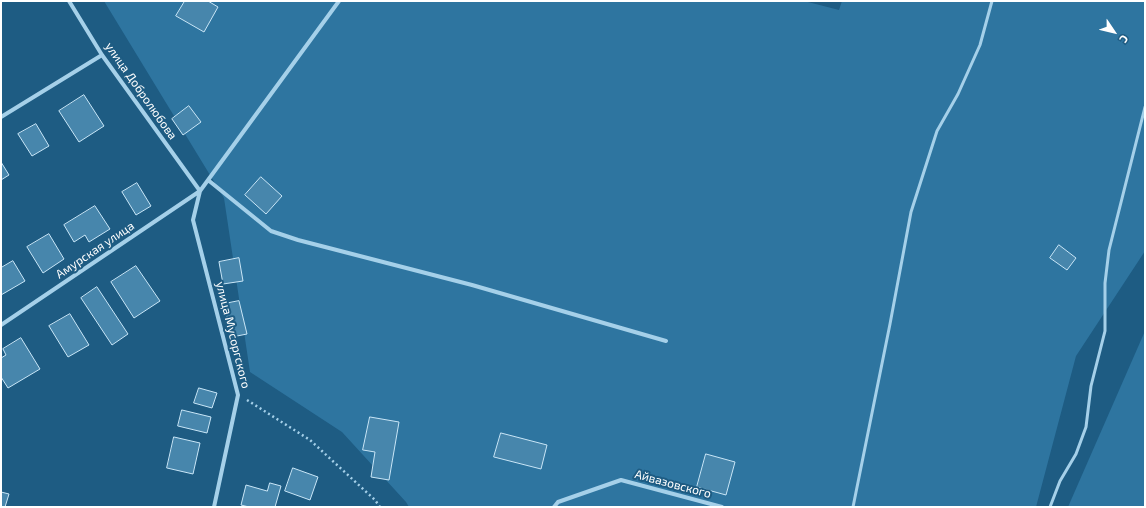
<!DOCTYPE html>
<html>
<head>
<meta charset="utf-8">
<style>
  body { margin:0 }
  #map { position:relative; width:1146px; height:508px; overflow:hidden; background:#1e5c83; font-family:"Exo 2",sans-serif }
  canvas { display:block }
  .frame { position:absolute; inset:0; border:2px solid #fff; pointer-events:none }
  .north { position:absolute; left:1094px; top:12px; width:40px; height:40px; -webkit-text-stroke:3px #1e5c83; paint-order:stroke; rotate:125deg; font-size:11px; font-weight:700; line-height:16px; text-align:center; color:#fff }
  .north::after { content:''; display:block; margin:auto; width:14px; height:18px; background:#fff; clip-path:polygon(50% 0,100% 100%,50% 72%,0 100%) }
</style>
</head>
<body>
<div id="map">
<canvas width="1146" height="508"></canvas>
<div class="frame"></div>
<div class="north">С</div>
</div>
<script>
const ctx = document.querySelector('canvas').getContext('2d');
ctx.lineJoin = 'round';
function paint(path, color) { ctx.fillStyle = color; ctx.fill(path, 'evenodd'); }
function trace(path, color, width, dash) { ctx.strokeStyle = color; ctx.lineWidth = width; ctx.lineCap = dash ? 'butt' : 'round'; ctx.setLineDash(dash || []); ctx.stroke(path); }
function write(font, color, halo, rows, align = 'center') {
  ctx.font = font + ' "Exo 2",sans-serif'; ctx.lineWidth = 4; ctx.setLineDash([]); ctx.textBaseline = 'middle'; ctx.strokeStyle = halo; ctx.fillStyle = color; for (const [text, x, y, turn = 0] of rows) {
    ctx.save(); ctx.translate(x, y); ctx.rotate((+turn || 0) * Math.PI / 180); ctx.textAlign = isNaN(turn) ? turn : align; if (halo) ctx.strokeText(text, 0, 0); ctx.fillText(text, 0, 0); ctx.restore();
  }
}
paint(new Path2D(`
  M104 1H804L839 10 842 1H1145V251L1076 356 1036 507H409L406 502 342 432 250 372 224 198Z
  M1145 331V507H1068Z`), '#2e75a0');
const building = new Path2D(`
  M185 1H208L218 7 204 32 176 16Z
  M84 95 104 126 79 142 59 111Z
  M189 106 201 122 183 135 172 119Z
  M36 124 49 146 32 156 18 134Z
  M1 162 9 175 1 180Z
  M261 177 282 196 266 214 245 195Z
  M137 183 151 206 136 215 122 192Z
  M95 206 110 229 89 242 85 235 74 242 64 225Z
  M49 234 64 259 43 273 27 247Z
  M1059 245 1076 258 1067 270 1050 258Z
  M239 258 243 281 223 284 219 262Z
  M13 261 25 281 1 295V268Z
  M136 266 160 301 134 318 111 282Z
  M97 287 128 334 112 345 81 298Z
  M239 301 247 334 232 337 224 304Z
  M70 314 89 345 68 357 49 326Z
  M21 338 40 369 8 388 1 377V358L6 355 3 349Z
  M199 388 217 393 212 408 194 403Z
  M182 410 211 417 207 433 178 426Z
  M370 417 399 422 389 480 371 477 375 452 363 450Z
  M501 433 547 445 541 469 494 457Z
  M174 437 200 443 193 474 167 468Z
  M706 454 735 462 726 495 697 487Z
  M293 468 318 477 310 500 285 491Z
  M270 483 281 486 275 507H249L241 505 246 485 267 491Z
  M1 492 9 494 5 507H1Z`);
paint(building, '#4786ac');
trace(building, '#c9e6f7', 1);
trace(new Path2D(`
  M247 400 310 440 375 500 380 507`), '#a5d0e9', 2.5, [2, 3]);
trace(new Path2D(`
  M853 507 890 324 911 212 937 131 958 94 980 45 992 1
  M1050 507 1060 481 1076 454 1086 427 1091 386 1105 331V283L1109 250 1145 107`), '#a5d0e9', 3);
trace(new Path2D(`
  M69 1 102 55 200 191
  M1 117 102 55
  M208 180 271 231 298 240 472 285 666 341
  M200 191 193 220 238 395 214 507
  M1 325 200 191 339 1
  M554 507 558 502 621 480 722 507`), '#a5d0e9', 4);
write('12px', '#fff', '#1e5c83', [
  ["улица Добролюбова",141,91,55],
  ["Амурская улица",95,250,-34],
  ["улица Мусоргского",233,335,76],
  ["Айвазовского",673,484,15]
]);
</script>
</body>
</html>
